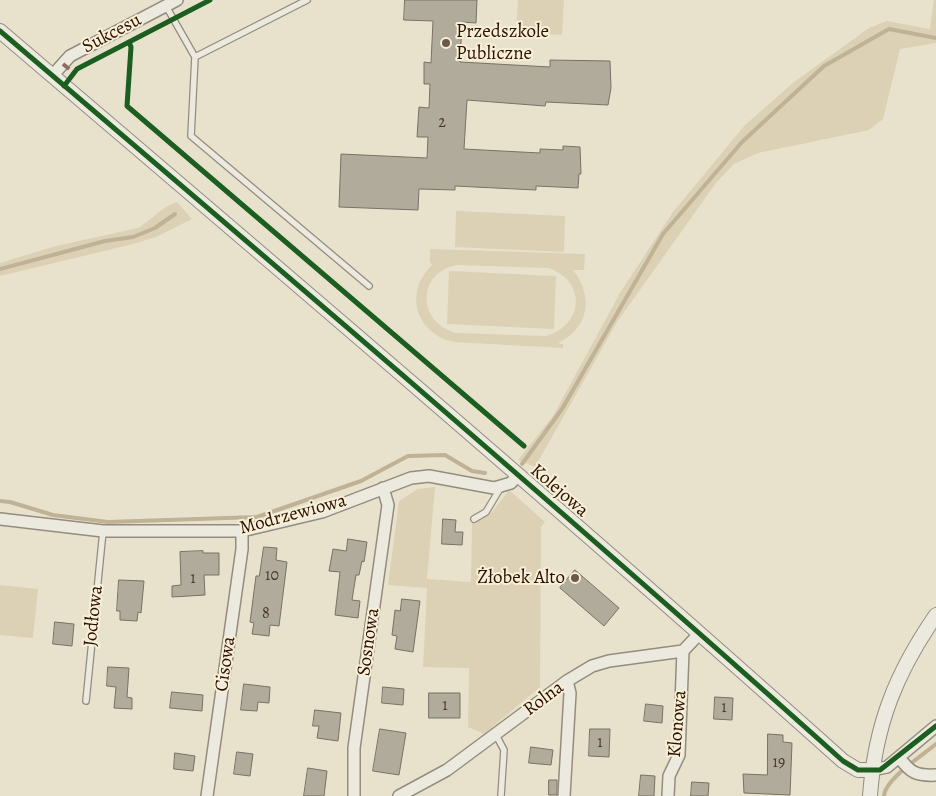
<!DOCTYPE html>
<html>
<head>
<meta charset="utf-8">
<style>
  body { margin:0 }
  canvas { display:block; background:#e8e2cc }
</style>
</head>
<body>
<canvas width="936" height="796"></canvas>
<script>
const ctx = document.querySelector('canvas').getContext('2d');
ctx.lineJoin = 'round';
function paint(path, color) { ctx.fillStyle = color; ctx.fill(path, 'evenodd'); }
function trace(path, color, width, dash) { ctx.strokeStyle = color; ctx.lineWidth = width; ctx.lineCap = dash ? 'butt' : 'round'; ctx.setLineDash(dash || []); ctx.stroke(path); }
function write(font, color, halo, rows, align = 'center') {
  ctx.font = font + ' Alegreya,serif'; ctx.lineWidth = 4; ctx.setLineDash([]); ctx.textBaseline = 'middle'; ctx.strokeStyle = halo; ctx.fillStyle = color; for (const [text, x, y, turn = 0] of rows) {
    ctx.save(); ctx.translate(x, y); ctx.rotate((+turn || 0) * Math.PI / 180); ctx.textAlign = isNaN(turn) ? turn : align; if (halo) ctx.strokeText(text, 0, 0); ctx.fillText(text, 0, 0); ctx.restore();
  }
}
paint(new Path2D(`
  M518 0H564L562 35 516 33Z
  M934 0H936V43L900 49 883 119 869 130 758 153 734 164 716 183 617 322 535 467 518 460 553 416 620 293 673 212 745 125 794 82 869 28 887 21 930 29Z
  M177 202 192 219 156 237 133 244 0 276V263L56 246 138 228C153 219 161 207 177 202Z
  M456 211 565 216 564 252 455 247Z
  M430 249 585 254 584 270H573C594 297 589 328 558 343L563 344V348L454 342C414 333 404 291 433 264L430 263ZM459 265 548 268C587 281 584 325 546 336L456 333C416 322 417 270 459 265Z
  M449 271 556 276 554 329 447 324Z
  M435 487 427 579 471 582 472 523 492 512 509 490 545 522 541 527 540 687 484 734 468 727 469 668 423 667 427 588 388 585 399 501 418 489Z
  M0 585 38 589 33 638 0 635Z`), '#dcd1b4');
trace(new Path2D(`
  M0 269 105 241 133 237 155 228 175 214
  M522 464 562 409 663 234 742 142 824 66 889 29 936 38
  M0 501 10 502 53 515 108 522 257 517 361 481 408 456 445 455 472 471 485 473
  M884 796C885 779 923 755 936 744`), '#c0b297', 4);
const building = new Path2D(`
  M405 0H477L476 23 462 22 460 62 550 67V60L610 61 611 88 608 105 546 102 545 106 467 100 464 149 540 153V149L563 150V146L580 147 581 174H579L578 188 536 186V190L455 186V190L419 189 418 210 339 207 341 154 427 158 428 137H417L419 107 429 108 430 84H424V62L431 63 433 21 404 20Z
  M443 519 456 520 455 532H463L462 545 442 544Z
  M348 539 367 542 364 562 362 561 359 575H356L352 600 360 601 358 618 335 615 340 572 329 571 333 549 346 551Z
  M264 547 277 548 276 560 287 562 279 626 270 625 269 636 252 634 254 623 250 622 256 576H259Z
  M203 551V553H219V575H204L205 595 172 597V586L181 585 180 552Z
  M575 570 619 608 604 626 560 588Z
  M119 580 144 581 141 613 138 612 137 621 120 620V611H117Z
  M402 599 420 601 413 652 395 649 397 636 392 635 395 610 400 611Z
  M55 622 74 624 72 646 53 644Z
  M108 667 129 668 127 697 132 698V709L114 708 116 687 107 686Z
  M244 684 270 687 269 703 258 702 257 711 241 710Z
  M383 687 404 689 403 705 382 703Z
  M172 692 203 695 202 711 170 708Z
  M429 693H460V718H429Z
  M715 697 733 698 732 720 714 719Z
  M646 704 663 706 662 723 644 721Z
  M315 710 341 713 338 741 317 738 319 726H313Z
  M380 729 406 733 399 775 373 771Z
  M590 729H610L609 757 589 756Z
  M768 734 783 735V742L792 743 790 795 744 793 743 774 767 775Z
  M531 747 553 750 551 765 529 763Z
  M237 752 253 754 250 776 234 774Z
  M175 753 195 756 193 771 174 769Z
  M308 768 327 771 324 796H304Z
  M641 775 655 776 654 796H639Z
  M549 780H557V795H549Z
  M692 782 709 783 708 796H691Z`);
paint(building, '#b1ab9c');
trace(building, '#797165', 1);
const service = new Path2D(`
  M166 6 195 57 307 0
  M195 57 191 136 369 286
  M474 519 486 512 501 487
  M86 701 103 531
  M496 735 504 750 501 796`);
const minor = new Path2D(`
  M52 76 70 56 177 0
  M0 519 103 531H242L322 512 411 478 429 476 494 488 511 483 518 475
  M899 757C910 773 917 776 936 775
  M872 770 887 767 936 726
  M207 796 242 549V531
  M354 796V748L388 505 383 488
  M399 796 447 770 567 681 592 666 609 661 683 651 700 633
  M564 796 570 693 567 681
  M668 796 669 776 679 755 683 651`);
const tertiary = new Path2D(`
  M0 31C283 272 566 513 843 761L858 770H872
  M870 796C875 725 896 673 936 615`);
trace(service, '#948d7f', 8);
trace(minor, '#948d7f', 14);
trace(tertiary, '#948d7f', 16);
trace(service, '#ece9de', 5.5);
trace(minor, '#ece9de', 11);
trace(tertiary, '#ece9de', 14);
trace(new Path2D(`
  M63 64 74 73`), '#8d6e63', 4, [8, 4]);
trace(new Path2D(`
  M0 31C283 272 566 513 843 761L858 770H880L936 726
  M129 42 131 47 127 106 524 446
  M64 86 77 69 210 0`), '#1b5e20', 5);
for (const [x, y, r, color] of [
  [446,43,5,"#6c594a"],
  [575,578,5,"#6c594a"]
]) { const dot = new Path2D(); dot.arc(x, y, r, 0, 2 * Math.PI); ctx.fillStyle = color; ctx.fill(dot); trace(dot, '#f8f0d6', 2); }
write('16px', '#4c362a', null, [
  ["2",442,123],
  ["10",272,576],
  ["1",193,579],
  ["8",266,614],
  ["1",445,706],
  ["1",724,708],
  ["1",600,743],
  ["19",779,763]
]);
write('19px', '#2a0f04', '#f8f0d6', [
  ["Przedszkole",456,32],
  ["Publiczne",456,54],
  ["Żłobek Alto",565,578,"right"]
], 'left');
write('19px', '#2a0f04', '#f8f0d6', [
  ["Sukcesu",112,34,-28],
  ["Kolejowa",559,491,41],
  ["Modrzewiowa",293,515,-15],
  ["Jodłowa",94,616,-84],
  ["Sosnowa",369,642,-82],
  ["Cisowa",226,664,-82],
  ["Rolna",544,699,-37],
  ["Klonowa",678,724,-85]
]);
</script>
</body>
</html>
